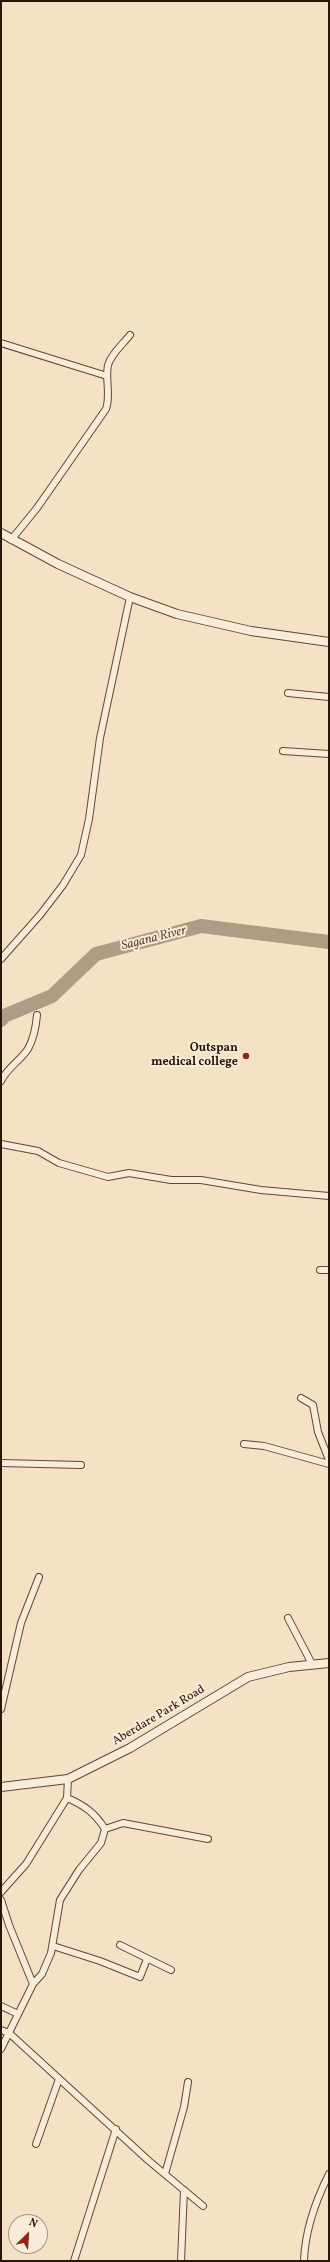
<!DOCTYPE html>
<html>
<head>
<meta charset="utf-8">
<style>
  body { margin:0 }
  #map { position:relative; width:330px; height:2262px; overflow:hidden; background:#f5e1c4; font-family:Vollkorn,serif }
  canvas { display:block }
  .frame { position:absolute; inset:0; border:2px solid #2a150a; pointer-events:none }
  .north { position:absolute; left:8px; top:2214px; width:40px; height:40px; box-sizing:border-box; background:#f8ecd9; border:1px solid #a69686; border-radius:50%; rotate:25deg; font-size:11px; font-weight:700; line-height:16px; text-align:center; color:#2a150a }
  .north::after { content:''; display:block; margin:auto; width:14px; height:18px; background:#8f2418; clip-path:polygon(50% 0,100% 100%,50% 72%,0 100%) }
</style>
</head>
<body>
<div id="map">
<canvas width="330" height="2262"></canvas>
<div class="frame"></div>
<div class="north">N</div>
</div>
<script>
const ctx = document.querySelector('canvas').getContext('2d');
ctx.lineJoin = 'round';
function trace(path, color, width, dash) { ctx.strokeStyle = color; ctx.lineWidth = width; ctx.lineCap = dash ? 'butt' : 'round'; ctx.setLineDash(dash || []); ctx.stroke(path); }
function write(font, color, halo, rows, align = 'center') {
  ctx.font = font + ' Vollkorn,serif'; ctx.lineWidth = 4; ctx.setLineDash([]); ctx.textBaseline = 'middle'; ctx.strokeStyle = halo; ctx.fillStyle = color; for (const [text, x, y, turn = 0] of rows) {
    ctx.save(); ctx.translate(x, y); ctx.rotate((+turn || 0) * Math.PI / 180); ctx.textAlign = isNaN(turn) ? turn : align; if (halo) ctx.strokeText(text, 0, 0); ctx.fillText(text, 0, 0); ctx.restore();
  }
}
trace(new Path2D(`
  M1 1020 4 1016 52 996 96 954 201 926 329 942`), '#b09c85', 14);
const minor = new Path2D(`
  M1 343 107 376
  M11 540 37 508 106 409C111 395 105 379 108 365 111 354 123 344 130 335
  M288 693 329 697
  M283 751 329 754
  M1 959 40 915 63 885 81 855 89 819 100 738 130 597
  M1 1081C7 1068 20 1061 28 1049 34 1038 36 1027 37 1015
  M1 1144 38 1151 59 1163 108 1177 129 1173 171 1180H201L261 1190 329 1196
  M320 1270H329
  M301 1398 313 1405 318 1432 329 1460
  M244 1444 264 1446 329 1464
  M1 1463 81 1465
  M288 1618 312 1664
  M1 1709 21 1623 39 1577
  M105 1829 123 1823 208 1839
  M1 1892 26 1864 67 1798 68 1779
  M1 1900 9 1925 33 1984 1 2049
  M120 1945 171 1970
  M53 1946 100 1961 140 1977 147 1959
  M33 1984 42 1974 51 1953 60 1900 79 1870 101 1843 105 1829C95 1813 84 1805 67 1798
  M1 2006 18 2014
  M1 2030 9 2033 149 2161 203 2206
  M36 2144 59 2079
  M165 2174 184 2107 188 2082
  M74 2261 116 2129
  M181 2261 184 2190
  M304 2261C305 2230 315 2202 329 2174`);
const tertiary = new Path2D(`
  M1 533 58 564 130 597 177 614 251 631 329 642
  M1 1787 68 1779 130 1748 248 1677 289 1667 329 1663`);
trace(minor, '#5d4838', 8);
trace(tertiary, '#5d4838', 10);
trace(minor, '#f8ecd9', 6);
trace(tertiary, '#f8ecd9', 8);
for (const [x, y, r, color] of [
  [246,1056,4,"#8f2418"]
]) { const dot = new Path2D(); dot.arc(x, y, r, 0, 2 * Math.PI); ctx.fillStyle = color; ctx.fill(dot); trace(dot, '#f8ecd9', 1.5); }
write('bold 12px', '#2a150a', '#f8ecd9', [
  ["Outspan",238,1049],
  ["medical college",238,1063]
], 'right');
write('12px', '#2a150a', '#f8ecd9', [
  ["Aberdare Park Road",159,1716,-31]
]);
write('italic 13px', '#604b3b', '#f8ecd9', [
  ["Sagana River",154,939,-14]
]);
</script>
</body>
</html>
